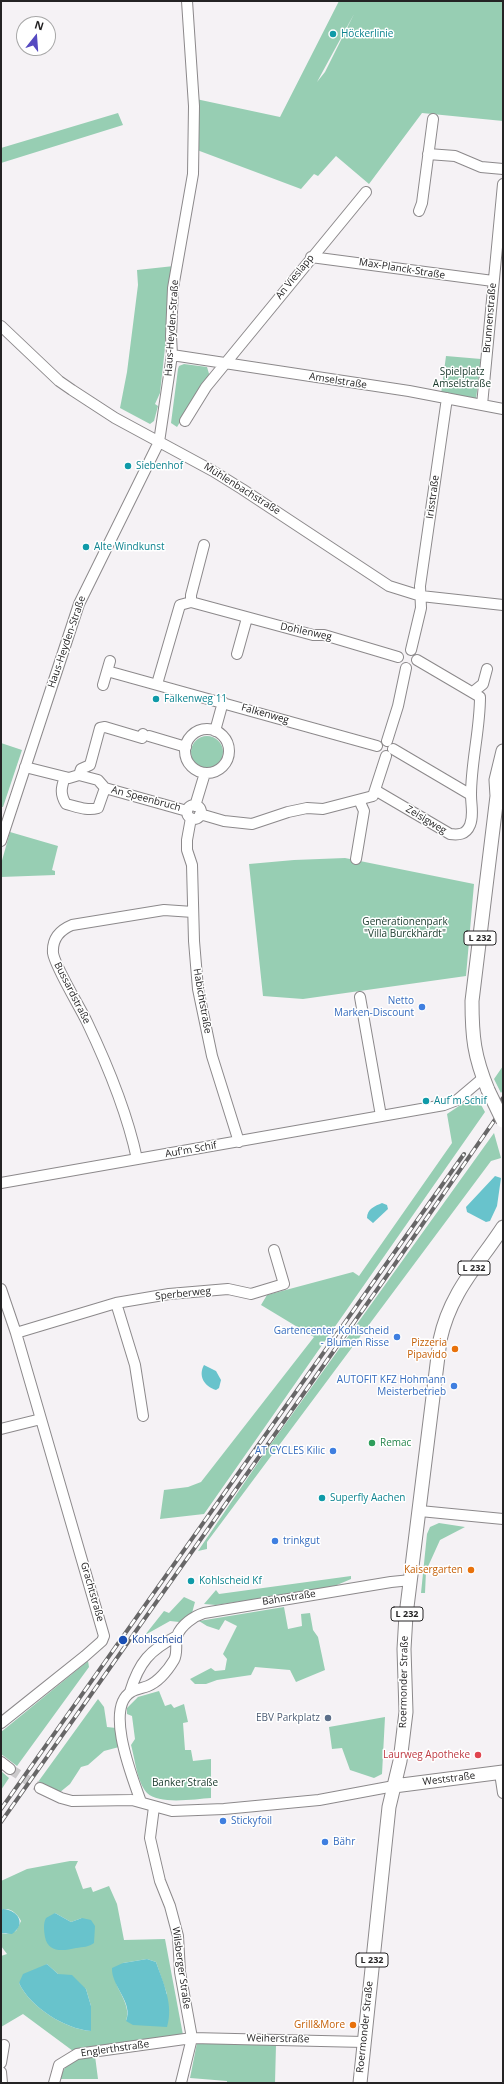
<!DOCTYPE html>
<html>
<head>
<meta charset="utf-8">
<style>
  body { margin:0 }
  #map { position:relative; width:504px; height:2084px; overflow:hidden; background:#f5f2f5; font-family:"Open Sans",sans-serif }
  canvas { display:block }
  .frame { position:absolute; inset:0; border:2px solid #242324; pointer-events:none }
  .north { position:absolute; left:16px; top:16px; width:40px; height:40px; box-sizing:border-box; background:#fff; border:1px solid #a7a7a7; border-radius:50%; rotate:17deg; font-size:11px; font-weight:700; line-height:16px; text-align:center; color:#242324 }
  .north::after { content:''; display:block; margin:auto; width:14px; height:18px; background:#564ac1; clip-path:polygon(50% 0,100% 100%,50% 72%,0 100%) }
</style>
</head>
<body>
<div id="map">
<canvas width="504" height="2084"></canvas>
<div class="frame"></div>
<div class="north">N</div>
</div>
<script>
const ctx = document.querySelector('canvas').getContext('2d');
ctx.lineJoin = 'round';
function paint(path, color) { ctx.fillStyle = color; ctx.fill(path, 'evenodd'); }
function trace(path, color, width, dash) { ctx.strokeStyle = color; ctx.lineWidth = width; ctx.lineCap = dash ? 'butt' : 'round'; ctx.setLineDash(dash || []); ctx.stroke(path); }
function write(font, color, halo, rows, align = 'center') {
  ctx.font = font + ' "Open Sans",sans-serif'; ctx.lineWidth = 3; ctx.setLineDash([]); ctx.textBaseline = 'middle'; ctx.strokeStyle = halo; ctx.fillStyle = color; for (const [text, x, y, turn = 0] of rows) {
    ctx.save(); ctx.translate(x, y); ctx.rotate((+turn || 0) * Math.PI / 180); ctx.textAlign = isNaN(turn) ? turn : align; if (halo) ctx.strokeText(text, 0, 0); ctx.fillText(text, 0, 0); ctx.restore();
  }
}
paint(new Path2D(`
  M339 1H503V121L422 113 369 184 336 156 318 176 314 174 301 189 197 150 196 99 280 117ZM354 14 325 72 317 82Z
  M118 113 123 125 1 163V148Z
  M174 266 160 393 155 404 158 406 154 421 150 424 120 408 127 372 138 285 137 270Z
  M446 356 481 359 476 399 441 394Z
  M184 364 207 367 210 377 198 393 177 427 171 423 178 369 179 366Z
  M191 752a16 16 0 1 1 32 0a16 16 0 1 1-32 0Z
  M1 743 22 750 3 807H1Z
  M10 832 58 846 52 870 55 871V875L1 877V864Z
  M345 858 474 884 466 976 303 999 263 996 249 864 294 860Z
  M503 1066V1090L501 1093 494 1079Z
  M474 1096 480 1103 485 1112 204 1514 160 1519 164 1490 188 1487 201 1482 314 1337 261 1305 267 1295 353 1272 359 1276 452 1143 447 1114Z
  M494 1133 501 1158 491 1161 207 1542V1549L198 1551 268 1448Z
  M439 1523 465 1527 440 1540 426 1571 425 1593H421L427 1534 430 1527Z
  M351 1576V1579L330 1588 216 1605 204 1604 216 1590 219 1594Z
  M184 1597 195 1602 192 1613 179 1622 170 1621 145 1635 164 1611 169 1613Z
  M284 1607 288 1629 302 1626 301 1614 310 1613 313 1630 318 1637 325 1670 296 1682 290 1670 255 1667 251 1675 217 1680 206 1684H195L190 1679 211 1668 215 1671 225 1670 227 1659 223 1654 237 1626 225 1620 219 1630 207 1626 199 1621Z
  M88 1661 89 1667 17 1766 1 1754V1732Z
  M159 1691 165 1706 171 1704 174 1708 184 1704 188 1722 183 1723 185 1750H191L193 1761 211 1759V1798C195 1799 159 1805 147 1793 137 1782 135 1759 131 1745L135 1739 132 1716 127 1714V1708L138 1697Z
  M98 1699 104 1707 107 1727 116 1728 119 1747 104 1751 88 1765 81 1767 70 1784 59 1793 38 1782Z
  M385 1717 382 1774 374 1778 350 1770 342 1748 332 1749 329 1727Z
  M1 1771 9 1778 1 1790Z
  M70 1861H78L75 1867 83 1889 91 1887 93 1892 109 1886 117 1904 124 1940 165 1939 183 2035 73 2051 23 2014 1 2027V1956L7 1954 1 1946V1933L6 1934 16 1931 21 1921C18 1914 9 1906 1 1910V1881L27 1869ZM55 1913 71 1922 82 1918 46 1940ZM147 1959 156 1962 167 1994 126 2021C131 2007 120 1994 116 1983L123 1963ZM47 1964 58 1974 86 1989 91 2006V2031C65 2029 30 2007 19 1983Z
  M197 2043 276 2045 275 2083H227V2081L190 2078Z
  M95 2056 98 2079H59C68 2059 74 2059 95 2056Z`), '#97ceb3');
paint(new Path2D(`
  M495 1176 501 1178 497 1206 490 1221 486 1222 467 1212 466 1207Z
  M382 1203 387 1205 388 1209 373 1223 367 1218C367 1209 375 1206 382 1203Z
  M204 1365 216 1371 221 1380 219 1388 216 1390C204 1386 198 1376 204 1365Z
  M3 1909C18 1910 27 1924 12 1934L1 1933V1910Z
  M55 1913 71 1922 82 1918 91 1920 95 1926 94 1943C89 1947 83 1947 76 1948 63 1951 48 1953 45 1937 44 1930 43 1924 46 1918Z
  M147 1959 156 1962C163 1982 174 2005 167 2027L133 2025 126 2021C134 2003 111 1986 112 1968L123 1963Z
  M47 1964 58 1974 72 1975 86 1989 91 2006V2031C65 2029 30 2007 19 1983L23 1974Z`), '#68c3cc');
trace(new Path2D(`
  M10 1769 40 1788`), '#cbc9cb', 10, [10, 5]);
const minor = new Path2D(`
  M428 154 455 156 481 167 503 169
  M419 211 422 203 433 119
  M311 257 493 281
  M1 326 59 381 72 390 115 418 213 471 242 489 389 586 421 596 503 605
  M172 355 409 391 503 409
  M482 405 503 184
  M185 421 206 387 366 192
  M191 602V595L204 545
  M411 650 421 608 420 586 447 398
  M237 654 247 618
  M107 671 377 746
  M157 684 180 605 191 602 313 635H324L398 657
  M103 685 110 661
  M473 692 483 684 487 669
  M185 751a22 22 0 1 1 44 0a22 22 0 1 1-44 0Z
  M215 731 223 702
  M149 736 186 747
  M387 741 398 706 406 668
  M393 749 471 795
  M25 767 69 778 79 775 98 780 105 788 187 811
  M79 775 81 769 90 765 100 728 105 727 142 738 143 734
  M65 777C61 788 60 794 66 804 78 807 87 811 98 808L105 788
  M375 790 450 834C458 835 466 835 470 825 474 815 471 806 471 795 471 762 480 730 480 697L417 660
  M187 812a7 7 0 1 1 14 0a7 7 0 1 1-14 0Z
  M195 806 205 773
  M200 814 224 821 252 824 288 812 307 808 323 809 373 796 386 756
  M191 818 187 840V850L192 865 194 941 198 989 212 1056 239 1142
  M1 841 79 604 159 442 172 355 171 336 173 288 193 174 194 106 187 1
  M356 859 364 811 359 800
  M360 997 381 1116
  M137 1159C127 1112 108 1066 87 1022 80 1007 55 967 53 953 52 939 60 930 72 925L164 910 193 912
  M1 1183 444 1105 457 1100 483 1078
  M1 1289 16 1333 104 1636 102 1641 85 1656 1 1723
  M116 1303 135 1365 143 1416
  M16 1333 116 1303 169 1294 228 1289 251 1294 284 1284 274 1250
  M1 1429 41 1419
  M420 1511 503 1519
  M130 1692C139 1662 150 1650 177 1636
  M1 1762 10 1769
  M500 1773 503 1793
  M40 1788 61 1798 72 1801 132 1800 172 1811 224 1809 319 1800 394 1786
  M141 1802C133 1779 104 1708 131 1692 136 1689 143 1688 148 1686 158 1682 168 1670 174 1660 178 1653 175 1644 177 1636 181 1625 194 1616 204 1613L391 1582 411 1580
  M154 1807 150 1838 160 1881 170 1906 178 1936 180 1972 192 2038 181 2083
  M1 2063 4 2045
  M1 2072 2 2083
  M54 2083 59 2065 77 2054 192 2038 364 2042`);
const major = new Path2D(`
  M488 1090C474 1056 472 1037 472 1001L497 796 496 780 503 751
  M394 1786 503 1772
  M360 2083 389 1807 400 1761 406 1712 404 1649 406 1615 440 1340C450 1293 478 1265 503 1227`);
trace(minor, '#8c898b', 12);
trace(major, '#8c898b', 15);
trace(minor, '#fff', 10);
trace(major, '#fff', 13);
const rail = new Path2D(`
  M494 1111 503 1098
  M1 1809 464 1154
  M1 1822 386 1277 503 1108`);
trace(rail, '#676667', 4);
trace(rail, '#fff', 2.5, [8]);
const majorBridge = new Path2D(`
  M488 1090 503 1121`);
trace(majorBridge, '#8c898b', 15, []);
trace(majorBridge, '#fff', 13);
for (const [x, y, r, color] of [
  [333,34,4,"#0f9aa8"],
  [128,466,4,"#0f9aa8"],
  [86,547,4,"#0f9aa8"],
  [156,699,4,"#0f9aa8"],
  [422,1007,4,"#3f7fe0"],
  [426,1101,4,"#0f9aa8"],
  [397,1337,4,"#3f7fe0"],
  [455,1349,4,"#e8710a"],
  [454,1386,4,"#3f7fe0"],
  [372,1443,4,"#2e9e5b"],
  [333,1451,4,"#3f7fe0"],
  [322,1498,4,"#0f9aa8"],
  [275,1541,4,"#3f7fe0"],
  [471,1570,4,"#e8710a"],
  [191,1581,4,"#0f9aa8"],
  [123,1640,5,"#1a4fb4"],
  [328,1718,4,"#5c6f8a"],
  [478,1755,4,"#e0444e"],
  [223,1821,4,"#3f7fe0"],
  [325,1842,4,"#3f7fe0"],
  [353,2025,4,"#e8710a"]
]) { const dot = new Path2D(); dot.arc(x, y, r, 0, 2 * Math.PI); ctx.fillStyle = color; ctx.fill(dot); trace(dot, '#fff', 1.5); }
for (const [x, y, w] of [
  [480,938,32],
  [474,1268,32],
  [407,1614,32],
  [372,1960,32]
]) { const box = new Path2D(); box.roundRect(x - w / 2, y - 7, w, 14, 3); ctx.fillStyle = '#fff'; ctx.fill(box); trace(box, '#242324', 1); }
write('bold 9px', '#242324', null, [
  ["L 232",480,938],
  ["L 232",474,1268],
  ["L 232",407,1614],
  ["L 232",372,1960]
]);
write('10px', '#0d838f', '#fff', [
  ["Höckerlinie",341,34],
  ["Siebenhof",136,466],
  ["Alte Windkunst",94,547],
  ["Falkenweg 11",164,699],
  ["Auf´m Schif",434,1101],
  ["Superfly Aachen",330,1498],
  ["Kohlscheid Kf",199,1581]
], 'left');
write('10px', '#242324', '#fff', [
  ["Max-Planck-Straße",402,269,9],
  ["An Vieslapp",295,277,-51],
  ["Brunnenstraße",490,318,-85],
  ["Haus-Heyden-Straße",172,328,-86],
  ["Amselstraße",338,381,9],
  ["Mühlenbachstraße",242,489,32],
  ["Irisstraße",433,497,-82],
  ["Dohlenweg",306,632,12],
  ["Haus-Heyden-Straße",67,642,-71],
  ["Falkenweg",265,714,16],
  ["An Speenbruch",146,799,15],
  ["Zeisigweg",426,820,31],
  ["Bussardstraße",72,993,63],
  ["Habichtstraße",202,1001,80],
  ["Auf'm Schif",191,1150,-10],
  ["Sperberweg",183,1294,-6],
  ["Grachtstraße",92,1592,74],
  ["Bahnstraße",289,1598,-9],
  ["Roermonder Straße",404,1682,-89],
  ["Weststraße",449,1779,-7],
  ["Wilsberger Straße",181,1968,82],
  ["Roermonder Straße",365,2027,-84],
  ["Weiherstraße",278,2039,1],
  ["Englerthstraße",115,2049,-8]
]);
write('10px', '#17382a', '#fff', [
  ["Spielplatz",462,372],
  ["Amselstraße",462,384],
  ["Generationenpark",405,922],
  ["\"Villa Burckhardt\"",405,934],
  ["Banker Straße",185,1783]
]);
write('10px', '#366cbe', '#fff', [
  ["Netto",414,1001],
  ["Marken-Discount",414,1013],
  ["Gartencenter Kohlscheid",389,1331],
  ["- Blumen Risse",389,1343],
  ["AUTOFIT KFZ Hohmann",446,1380],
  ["Meisterbetrieb",446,1392],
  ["AT CYCLES Kilic",325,1451],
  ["trinkgut",283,1541,"left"],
  ["Stickyfoil",231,1821,"left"],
  ["Bähr",333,1842,"left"]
], 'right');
write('10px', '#c56008', '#fff', [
  ["Pizzeria",447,1343],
  ["Pipavido",447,1355],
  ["Kaisergarten",463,1570],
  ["Grill&More",345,2025]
], 'right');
write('10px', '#27864d', '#fff', [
  ["Remac",380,1443]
], 'left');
write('10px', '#164399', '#fff', [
  ["Kohlscheid",132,1640]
], 'left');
write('10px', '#4e5e75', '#fff', [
  ["EBV Parkplatz",320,1718]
], 'right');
write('10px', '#be3a42', '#fff', [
  ["Laurweg Apotheke",470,1755]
], 'right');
</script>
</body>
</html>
